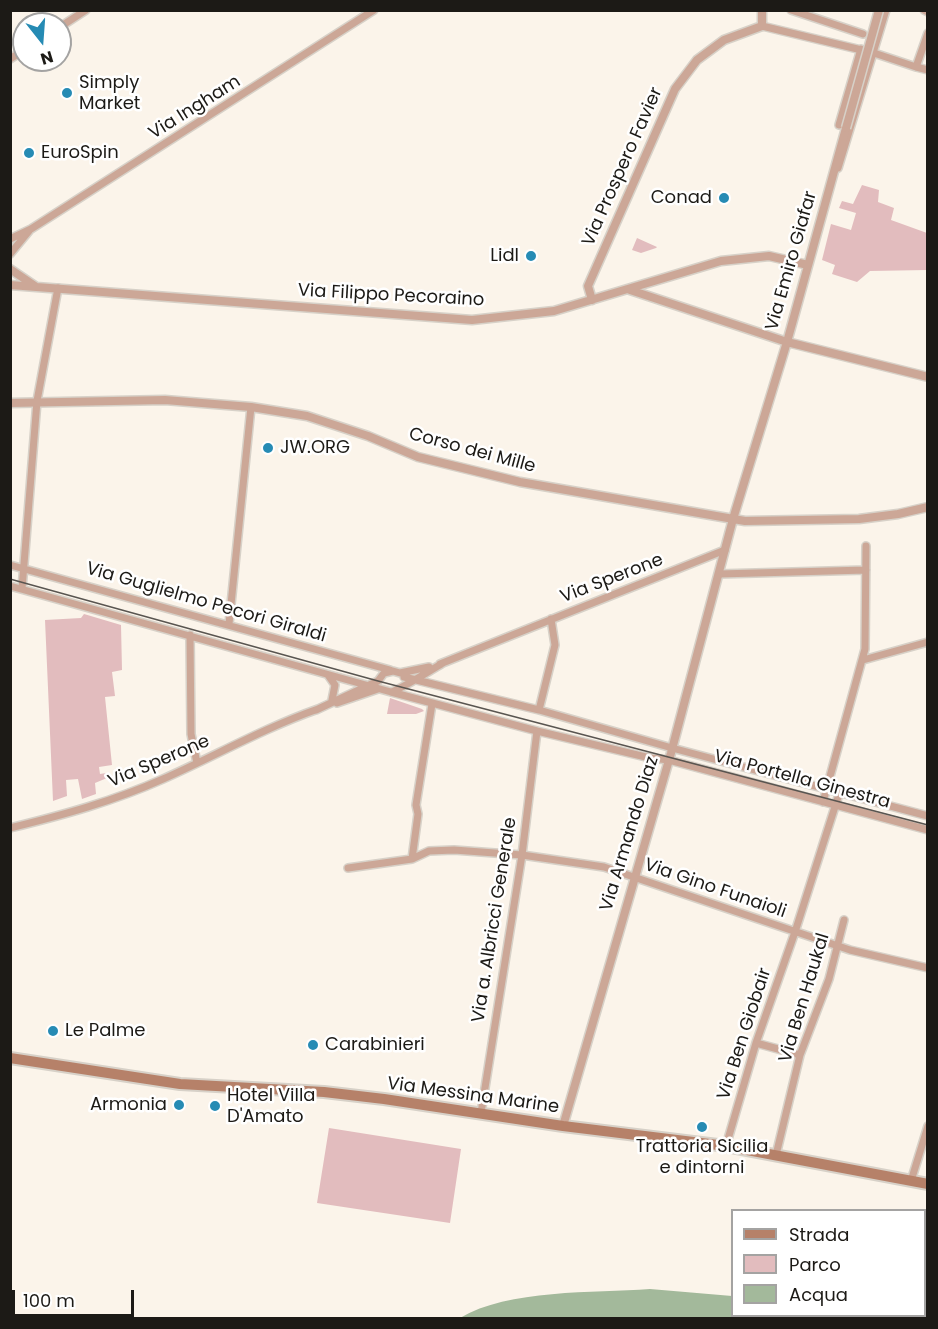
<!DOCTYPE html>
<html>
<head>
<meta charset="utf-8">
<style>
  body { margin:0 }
  #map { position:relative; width:938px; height:1329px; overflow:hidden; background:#fbf4ea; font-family:Poppins,sans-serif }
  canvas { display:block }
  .frame { position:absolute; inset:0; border:12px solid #1c1a16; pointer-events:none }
  .legend { position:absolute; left:731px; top:1209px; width:195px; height:108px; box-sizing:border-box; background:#fff; border:2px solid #a4a3a2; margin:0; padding:8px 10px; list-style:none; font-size:18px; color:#1c1a16 }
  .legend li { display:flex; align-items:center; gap:12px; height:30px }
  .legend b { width:30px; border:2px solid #a4a3a2 }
  .north { position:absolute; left:12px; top:12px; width:60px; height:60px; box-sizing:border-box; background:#fff; border:2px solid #a4a3a2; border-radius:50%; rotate:163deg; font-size:16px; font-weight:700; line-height:24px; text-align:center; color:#1c1a16 }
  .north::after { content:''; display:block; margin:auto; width:21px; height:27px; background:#268bb4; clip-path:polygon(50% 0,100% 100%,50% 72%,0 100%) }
  .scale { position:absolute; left:12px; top:1290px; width:122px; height:27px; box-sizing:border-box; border:3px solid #1c1a16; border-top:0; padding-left:8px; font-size:18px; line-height:21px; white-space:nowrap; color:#1c1a16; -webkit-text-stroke:4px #fff; paint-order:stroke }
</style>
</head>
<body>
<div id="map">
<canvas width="938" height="1329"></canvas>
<div class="frame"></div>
<ul class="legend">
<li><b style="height:8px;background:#b68169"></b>Strada</li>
<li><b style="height:16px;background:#e2bcbe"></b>Parco</li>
<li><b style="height:16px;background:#a3b99b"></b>Acqua</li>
</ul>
<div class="north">N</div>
<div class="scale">100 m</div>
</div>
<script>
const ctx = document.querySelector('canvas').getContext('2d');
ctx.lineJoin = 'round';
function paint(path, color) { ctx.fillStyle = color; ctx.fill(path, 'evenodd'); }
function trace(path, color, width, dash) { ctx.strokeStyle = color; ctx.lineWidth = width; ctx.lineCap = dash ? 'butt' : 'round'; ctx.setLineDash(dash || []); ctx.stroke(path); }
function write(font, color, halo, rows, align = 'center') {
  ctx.font = font + ' Poppins,sans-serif'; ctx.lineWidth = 5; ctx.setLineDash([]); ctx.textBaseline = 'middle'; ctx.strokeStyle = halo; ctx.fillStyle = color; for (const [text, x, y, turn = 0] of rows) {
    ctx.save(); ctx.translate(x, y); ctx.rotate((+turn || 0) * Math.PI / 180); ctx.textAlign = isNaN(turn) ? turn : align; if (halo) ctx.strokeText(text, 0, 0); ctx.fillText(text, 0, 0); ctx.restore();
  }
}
paint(new Path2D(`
  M862 185 879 190 878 202 894 208 891 220 927 233V270L870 271 857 282 832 274 835 265 822 260 831 224 851 230 856 213 839 208 842 201 853 204Z
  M637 238 657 247 656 248 641 253 632 250Z
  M84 614 121 625 122 670 112 672 115 696 105 697 112 765 99 767 100 774 106 773 107 778 95 783 96 794 82 799 78 779 66 780 67 796 53 801 45 620 81 618Z
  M390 698 422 709 424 711 416 714H387Z
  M329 1128 461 1149 450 1223 317 1203Z`), '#e2bcbe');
paint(new Path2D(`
  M650 1289 732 1296V1316H866L873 1318H460C508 1289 594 1293 650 1289Z`), '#a3b99b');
const minor = new Path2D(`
  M791 10 863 34
  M924 10 928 12
  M762 26 874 53 916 67
  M60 27 86 10
  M928 33 916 67 928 70
  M10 59 24 50
  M839 125 861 49
  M838 168 886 10
  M10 239 31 229 374 10
  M10 254 29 231
  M10 565 390 670
  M719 574 866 570
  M10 586 391 692C398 691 433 669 443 663
  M22 589 37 401 58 288
  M229 624 251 407
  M190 635 191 734 197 763
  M863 660 928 642
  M440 664 725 550
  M328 675 335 685 332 700
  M404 677 539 710 672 748 928 816
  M391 692 537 731 650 758 669 760 928 830
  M337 703 378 689
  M316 710 378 681 384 673 393 671 400 673 429 667
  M539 710 555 645 551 619
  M823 802 865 649 866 546
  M10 828C63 815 114 801 163 779 215 756 264 728 318 709
  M412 859 418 814 416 805 432 704
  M348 868 412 859 429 851 454 850 522 855 604 867 850 950 928 968
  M756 1043 800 1055
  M481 1113 522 855 537 731
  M726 1146 756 1043 795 932 840 791
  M776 1155 800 1055 829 979 844 920
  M911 1181 928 1126`);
const tertiary = new Path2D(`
  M10 269 35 286
  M10 285 472 320 554 311 721 261 769 256 808 265
  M630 290 787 342 928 377
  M592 300 588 286 675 89 697 60 724 40 762 26V10
  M10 403 165 400 251 407 307 416 368 436 418 457 520 482 745 521 859 519 898 514 928 507
  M563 1126 671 753 733 519 787 342 846 128`);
const secondary = new Path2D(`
  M10 1058 180 1084 324 1092 384 1099 563 1126 726 1146 928 1184`);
trace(minor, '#d7d1c8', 10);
trace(tertiary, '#d7d1c8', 11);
trace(secondary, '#d7d1c8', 14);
trace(minor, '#cca797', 7);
trace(tertiary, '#cca797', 8);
trace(secondary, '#b68169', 10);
trace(new Path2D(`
  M10 579 378 681 928 825`), '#595550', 1.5);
const tertiaryBridge = new Path2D(`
  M846 128 879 10`);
trace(tertiaryBridge, '#d7d1c8', 11, []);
trace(tertiaryBridge, '#cca797', 8);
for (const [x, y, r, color] of [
  [67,93,6,"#268bb4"],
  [29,153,6,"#268bb4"],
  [724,198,6,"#268bb4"],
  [531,256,6,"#268bb4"],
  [268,448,6,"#268bb4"],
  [53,1031,6,"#268bb4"],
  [313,1045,6,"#268bb4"],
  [179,1105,6,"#268bb4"],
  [215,1106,6,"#268bb4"],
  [702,1127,6,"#268bb4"]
]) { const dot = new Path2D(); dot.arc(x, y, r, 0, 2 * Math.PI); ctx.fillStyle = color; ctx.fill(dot); trace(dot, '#fff', 2); }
write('18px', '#1c1a16', '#fff', [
  ["Simply",79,83],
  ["Market",79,104],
  ["EuroSpin",41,153],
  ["Conad",712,198,"right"],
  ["Lidl",519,256,"right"],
  ["JW.ORG",280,448],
  ["Le Palme",65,1031],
  ["Carabinieri",325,1045],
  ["Hotel Villa",227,1096],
  ["D'Amato",227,1117],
  ["Armonia",167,1105,"right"],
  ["Trattoria Sicilia",702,1147,"center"],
  ["e dintorni",702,1168,"center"]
], 'left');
write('18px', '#1c1a16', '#fff', [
  ["Via Ingham",195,108,-32],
  ["Via Prospero Favier",623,167,-66],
  ["Via Emiro Giafar",792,261,-74],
  ["Via Filippo Pecoraino",391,296,3],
  ["Corso dei Mille",472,451,15],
  ["Via Sperone",612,579,-21],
  ["Via Guglielmo Pecori Giraldi",206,603,16],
  ["Via Sperone",159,762,-23],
  ["Via Portella Ginestra",802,780,15],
  ["Via Armando Diaz",630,834,-73],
  ["Via Gino Funaioli",715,889,19],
  ["Via a. Albricci Generale",495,920,-81],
  ["Via Ben Haukal",805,998,-73],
  ["Via Ben Giobair",745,1034,-72],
  ["Via Messina Marine",473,1096,8]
]);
</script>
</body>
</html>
